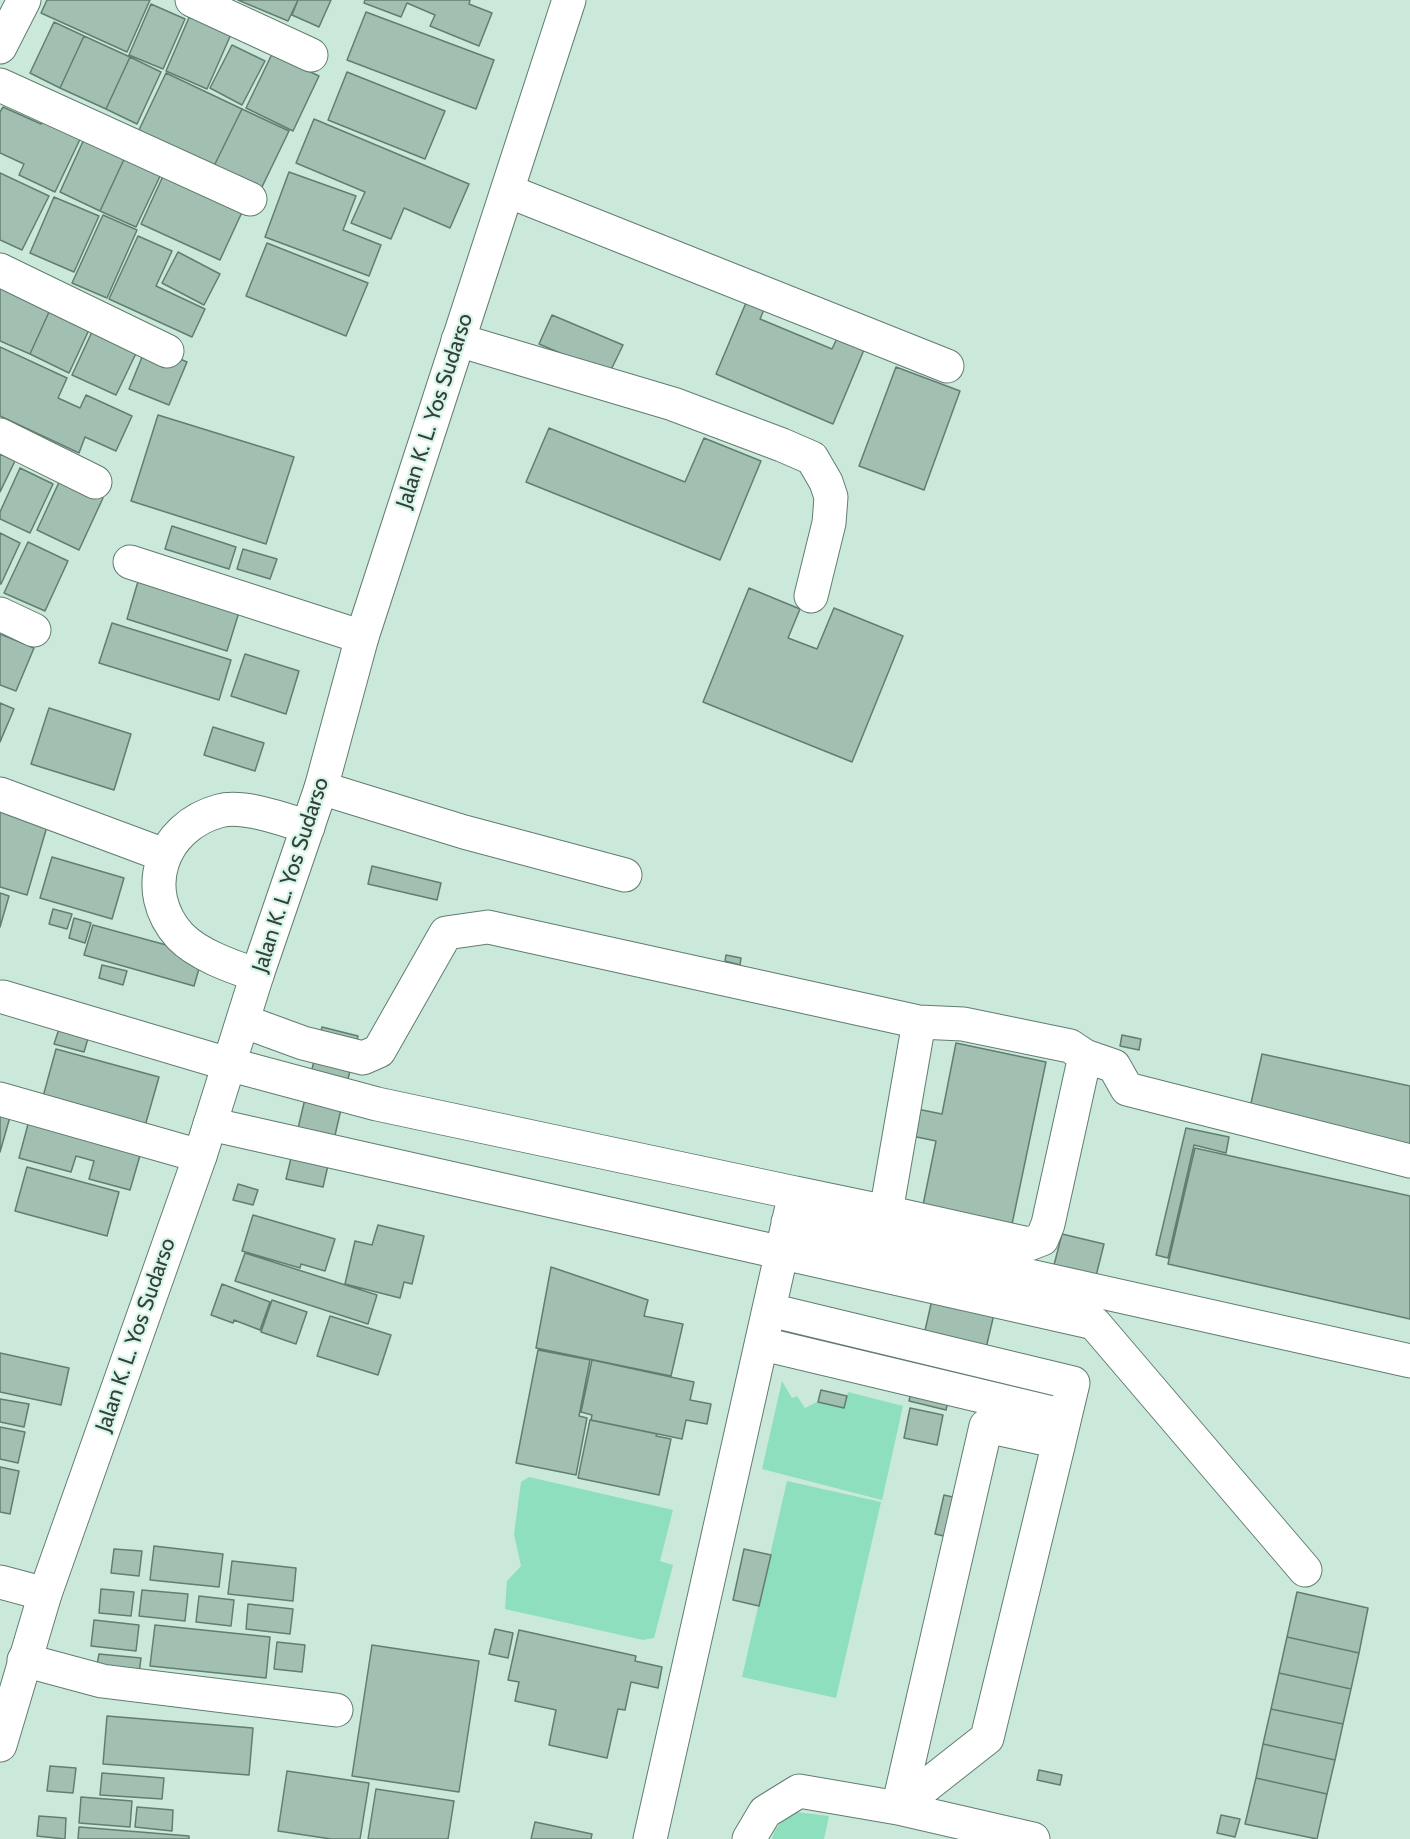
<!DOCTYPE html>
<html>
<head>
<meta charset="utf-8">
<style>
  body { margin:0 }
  canvas { display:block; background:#cae9db }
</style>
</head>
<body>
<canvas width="1410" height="1839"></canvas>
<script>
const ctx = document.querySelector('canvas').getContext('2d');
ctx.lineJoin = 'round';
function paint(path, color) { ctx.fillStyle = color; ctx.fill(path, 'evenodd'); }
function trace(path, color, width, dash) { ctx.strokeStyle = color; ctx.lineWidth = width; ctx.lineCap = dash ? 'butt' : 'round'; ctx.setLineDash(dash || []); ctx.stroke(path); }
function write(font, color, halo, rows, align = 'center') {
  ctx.font = font + ' Cabin,sans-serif'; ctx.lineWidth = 4.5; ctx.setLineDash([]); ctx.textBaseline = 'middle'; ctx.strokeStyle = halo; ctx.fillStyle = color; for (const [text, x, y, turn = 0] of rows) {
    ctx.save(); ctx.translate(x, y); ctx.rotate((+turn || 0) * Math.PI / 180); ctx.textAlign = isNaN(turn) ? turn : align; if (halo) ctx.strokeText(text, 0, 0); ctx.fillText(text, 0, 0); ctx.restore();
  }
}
paint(new Path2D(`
  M782 1381 792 1398 797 1396 805 1408 817 1402 844 1408 848 1392 903 1406 882 1500 762 1469Z
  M529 1477 673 1510 660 1561 673 1565 654 1638 643 1640 505 1609 507 1581 521 1566 514 1534 521 1482Z
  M787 1481 881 1502 836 1698 742 1677Z
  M796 1812 829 1816 824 1839H772C775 1825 784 1819 796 1812Z`), '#8edfbd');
const building = new Path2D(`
  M47 0H150L127 52 41 13Z
  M238 0H298L288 21Z
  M298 0H331L319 27 292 15Z
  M365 0H470L469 4 492 13 479 46 430 26 435 15 407 3 401 17 364 3Z
  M151 4 185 19 163 69 129 55Z
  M366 12 494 60 476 109 347 60Z
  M191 13 232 32 207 89 166 71Z
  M54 22 84 36 60 88 30 73Z
  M84 36 130 57 106 109 60 88Z
  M232 45 265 61 242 105 210 88Z
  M272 54 319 76 293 131 246 108Z
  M130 57 161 72 137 124 106 109Z
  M347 72 445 111 425 159 328 120Z
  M166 73 242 109 213 168 138 132Z
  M3 107 41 124 46 115 83 133 55 192 19 175 24 164 0 153V112Z
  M242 109 289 131 260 191 213 168Z
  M314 119 469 184 450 228 404 208 391 239 351 223 365 192 296 163Z
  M85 137 126 155 100 211 60 192Z
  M126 155 162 172 136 227 100 211Z
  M289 172 356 196 343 230 381 245 369 276 265 237Z
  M0 173 49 196 22 250 0 240Z
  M164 174 243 210 220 260 141 224Z
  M54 197 99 216 74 272 30 253Z
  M103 215 137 230 107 298 72 283Z
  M138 236 172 251 156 286 205 309 192 337 109 299Z
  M267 243 368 283 346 336 246 296Z
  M178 252 220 274 204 305 162 283Z
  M0 277 54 301 30 354 0 341Z
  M748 298 766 305 760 319 832 349 839 334 866 345 833 424 716 374Z
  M54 301 94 319 69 373 30 354Z
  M552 315 623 345 609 374 539 344Z
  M97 321 142 341 116 395 72 375Z
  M147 345 187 362 169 405 129 389Z
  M0 347 67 378 58 398 80 408 86 395 132 416 116 451 85 437 79 453 0 416Z
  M896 367 960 391 924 490 859 466Z
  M158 415 294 457 266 544 131 501Z
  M549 428 685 482 704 438 761 461 720 560 526 482Z
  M0 454 15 461 0 492Z
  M20 468 53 484 30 533 0 519V512Z
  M61 478 103 498 79 550 37 530Z
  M172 526 236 547 229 569 165 549Z
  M0 533 20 543 1 584H0Z
  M28 542 68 561 45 611 4 593Z
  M243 549 277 559 270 579 237 569Z
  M139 578 240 609 227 651 127 619Z
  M749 588 800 609 788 638 817 649 834 608 903 636 852 762 703 702Z
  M112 623 231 660 219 700 99 663Z
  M0 634 34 648 16 691 0 685Z
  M245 654 299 671 286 714 231 696Z
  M0 703 14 709 0 742Z
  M49 708 131 734 114 790 31 764Z
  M213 727 264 743 255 771 204 755Z
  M0 810 48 823 27 895 0 887Z
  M52 857 124 878 112 919 40 898Z
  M372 866 441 883 437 900 368 884Z
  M0 893 9 896 0 927Z
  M53 909 72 914 67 929 49 924Z
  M74 918 91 923 85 943 69 938Z
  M93 925 203 955 194 986 84 955Z
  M726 955 741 958 740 965 725 961Z
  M102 965 127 971 123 985 99 978Z
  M60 1026 89 1035 84 1052 54 1044Z
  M322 1027 358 1036 323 1187 286 1179Z
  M1122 1035 1141 1039 1139 1050 1120 1046Z
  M956 1043 1046 1062 1011 1229 922 1210 936 1141 912 1136 917 1109 942 1114Z
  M56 1049 159 1077 143 1133 41 1104Z
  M1262 1054 1410 1086V1147L1249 1112Z
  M0 1107 12 1110 0 1152Z
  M31 1113 143 1145 130 1190 89 1179 94 1161 76 1156 71 1172 19 1158Z
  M1186 1128 1229 1137 1226 1153 1194 1145 1168 1258 1156 1255Z
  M1195 1148 1410 1196V1319L1168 1264Z
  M27 1167 119 1192 107 1236 15 1211Z
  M238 1184 258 1190 253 1205 233 1200Z
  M253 1215 335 1239 325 1271 301 1264 300 1268 242 1251Z
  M378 1225 424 1236 412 1284 404 1282 400 1298 345 1284 355 1241 372 1245Z
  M1062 1234 1104 1244 1096 1276 1054 1265Z
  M946 1238 995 1310 986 1348 961 1343 946 1410 909 1401Z
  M245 1253 377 1295 368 1324 235 1281Z
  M551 1267 648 1300 644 1316 683 1324 671 1376 536 1348Z
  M222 1284 270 1302 260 1330 234 1320 233 1323 211 1315Z
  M272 1300 307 1312 296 1344 261 1332Z
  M330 1316 391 1335 378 1375 317 1356Z
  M538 1350 590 1360 579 1416 587 1418 576 1475 516 1463Z
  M0 1353 69 1368 61 1405 0 1392Z
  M592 1360 694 1382 690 1400 711 1404 707 1424 686 1420 682 1439 591 1420 592 1415 581 1412Z
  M821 1390 847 1396 844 1408 818 1402Z
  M0 1399 29 1404 24 1427 0 1422Z
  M910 1408 943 1415 937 1445 904 1438Z
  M590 1420 657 1434 656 1436 671 1439 659 1495 578 1478Z
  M0 1427 25 1432 18 1463 0 1459Z
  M0 1467 19 1471 10 1514 0 1512Z
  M944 1495 957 1498 948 1537 935 1534Z
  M154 1546 223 1554 219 1587 150 1580Z
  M114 1549 142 1551 139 1576 111 1573Z
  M744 1549 771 1555 759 1606 733 1600Z
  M232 1561 296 1568 293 1601 228 1594Z
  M101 1589 134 1592 131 1616 99 1613Z
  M142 1590 188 1594 185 1621 139 1616Z
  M1297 1592 1368 1608 1359 1653 1287 1637Z
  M199 1596 234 1600 231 1626 196 1622Z
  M248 1604 293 1609 290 1634 246 1629Z
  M94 1620 139 1625 136 1651 91 1646Z
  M155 1625 270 1637 266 1678 150 1666Z
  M495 1629 513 1633 508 1658 489 1654Z
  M519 1630 636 1656 635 1661 662 1667 658 1688 631 1682 625 1710 618 1709 607 1758 549 1745 556 1710 515 1701 519 1682 508 1680Z
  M1287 1637 1359 1653 1351 1689 1279 1673Z
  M277 1642 305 1645 302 1672 274 1669Z
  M372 1645 479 1661 459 1792 352 1776Z
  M99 1654 141 1658 139 1674 96 1670Z
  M1279 1673 1351 1689 1343 1724 1271 1709Z
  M1271 1709 1343 1724 1335 1760 1263 1744Z
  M107 1716 253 1728 249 1775 103 1764Z
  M1263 1744 1335 1760 1327 1794 1256 1778Z
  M50 1766 76 1768 73 1793 47 1791Z
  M1039 1770 1062 1775 1060 1785 1037 1780Z
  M287 1771 369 1783 360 1839H331L278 1831Z
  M102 1773 164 1778 162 1799 100 1795Z
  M1256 1778 1327 1794 1317 1839 1245 1824Z
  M376 1789 454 1801 448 1839H368Z
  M81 1797 132 1801 130 1827 79 1823Z
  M137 1807 173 1810 172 1831 135 1827Z
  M1221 1815 1240 1819 1235 1837 1217 1833Z
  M39 1816 66 1818 65 1839 37 1836Z
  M535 1822 592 1834 591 1839H531Z
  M79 1827 189 1836V1839H78Z`);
paint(building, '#a2c0b2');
trace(building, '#627e71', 1.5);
const minor = new Path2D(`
  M192 0 311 55
  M0 47 24 0
  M0 85 250 199
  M508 191 947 366
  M0 270 167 351
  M458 340 673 404 782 445 812 458 826 482 831 497 829 523 811 596
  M0 435 95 482
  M130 562 362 637
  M0 614 34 630
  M321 788 464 832 625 875
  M0 794 164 855
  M257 975C233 967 198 955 180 936 139 891 161 827 219 811 243 804 285 820 308 827
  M3 997 228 1064 377 1104 795 1193
  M243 1021 303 1043 363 1058 379 1051 446 933 488 927 919 1022 963 1024 1070 1046 1085 1056 1114 1066 1127 1089 1410 1161
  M0 1099 200 1156
  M210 1124 1094 1323 1305 1570
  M886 1212 1029 1244 1042 1239 1048 1224 1085 1056
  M788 1222 1410 1361
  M770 1310 1073 1383 1059 1442 986 1426 898 1808
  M763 1344 1065 1416
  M0 1582 45 1594
  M24 1660 102 1681 336 1710
  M898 1808 987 1738 1059 1442
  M650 1839 795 1193 886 1212 919 1022
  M749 1839 765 1812 799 1791 898 1808 1033 1839`);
const highway = new Path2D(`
  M0 1745 45 1594 200 1156 257 975 321 788 362 637 569 0`);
trace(minor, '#617d70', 35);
trace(highway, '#617d70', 35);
trace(minor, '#fff', 33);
trace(highway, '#fff', 33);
write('22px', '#34403a', '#d7f6e8', [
  ["Jalan K. L. Yos Sudarso",435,411,-72],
  ["Jalan K. L. Yos Sudarso",291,875,-72],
  ["Jalan K. L. Yos Sudarso",136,1335,-71]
]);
</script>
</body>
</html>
